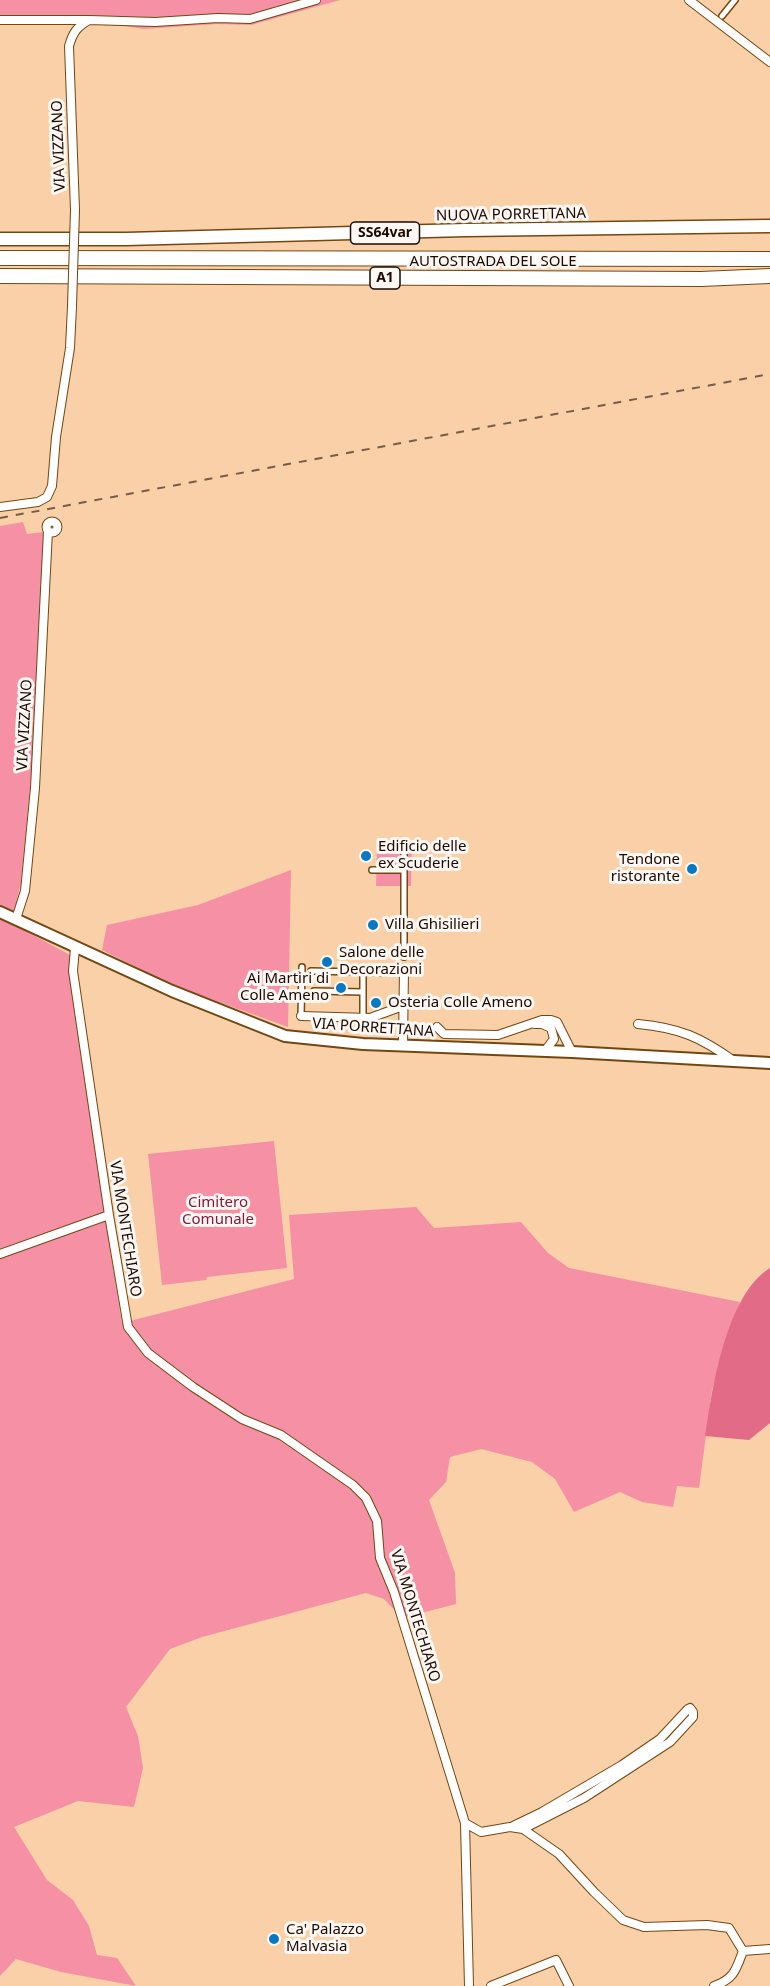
<!DOCTYPE html>
<html>
<head>
<meta charset="utf-8">
<style>
  body { margin:0 }
  canvas { display:block; background:#f9d0a7 }
</style>
</head>
<body>
<canvas width="770" height="1986"></canvas>
<script>
const ctx = document.querySelector('canvas').getContext('2d');
ctx.lineJoin = 'round';
function paint(path, color) { ctx.fillStyle = color; ctx.fill(path, 'evenodd'); }
function trace(path, color, width, dash) { ctx.strokeStyle = color; ctx.lineWidth = width; ctx.lineCap = dash ? 'butt' : 'round'; ctx.setLineDash(dash || []); ctx.stroke(path); }
function write(font, color, halo, rows, align = 'center') {
  ctx.font = font + ' "Noto Sans",sans-serif'; ctx.lineWidth = 6; ctx.setLineDash([]); ctx.textBaseline = 'middle'; ctx.strokeStyle = halo; ctx.fillStyle = color; for (const [text, x, y, turn = 0] of rows) {
    ctx.save(); ctx.translate(x, y); ctx.rotate((+turn || 0) * Math.PI / 180); ctx.textAlign = isNaN(turn) ? turn : align; if (halo) ctx.strokeText(text, 0, 0); ctx.fillText(text, 0, 0); ctx.restore();
  }
}
paint(new Path2D(`
  M0 0H340L251 25 217 24 144 29 71 18 0 17Z
  M23 522 27 534 44 532 33 757 21 883 11 923 70 955 104 1211 122 1323 294 1279 289 1215 416 1207 434 1228 521 1222 548 1253 569 1268 740 1302 726 1341 712 1390 699 1488 677 1486 673 1507 642 1502 620 1492 574 1512 555 1479 532 1462 481 1449 450 1457 446 1482 429 1500 455 1573 456 1604 402 1618 384 1599 366 1593 202 1637 170 1649 126 1707 138 1736 143 1768 134 1807 78 1801 14 1827 47 1880 73 1900 89 1926 97 1955 117 1958 136 1986 61 1972 16 1959 0 1976V526Z
  M377 847H412L411 886H376Z
  M291 870 288 1027 174 986 102 950 107 925 198 905Z
  M274 1141 287 1268 207 1277 206 1280 162 1285 148 1154Z`), '#f690a5');
paint(new Path2D(`
  M770 1268V1423L749 1440 705 1436C712 1388 726 1295 770 1268Z`), '#e26c88');
const pedestrian = new Path2D(`
  M722 16 735 0
  M372 870H404
  M404 957V843
  M311 971 404 973
  M314 991 363 992
  M301 1016 302 967
  M363 1018V972`);
const minor = new Path2D(`
  M689 0 770 62
  M0 20H87
  M75 210 69 46C73 32 77 27 89 20L155 22 218 18 250 19 316 0
  M0 507 38 502 47 497 52 486 56 437 70 348 72 306
  M46.5 527a5.5 5.5 0 1 1 11 0a5.5 5.5 0 1 1-11 0Z
  M16 919 25 891 35 788 48 531
  M75 948 73 971 109 1215 128 1327 148 1353 193 1387 242 1419 281 1435 353 1485 366 1498 377 1521 380 1558 394 1592 465 1823 481 1832 510 1827 523 1829 559 1854 594 1892 623 1920 644 1927 707 1925 729 1928 743 1951C736 1970 734 1979 714 1986
  M301 1016 370 1018 403 1006
  M535 1024H542L551 1028 554 1039 545 1051
  M638 1024C680 1028 700 1037 734 1061
  M437 1027 444 1034 498 1035 542 1020H551L557 1022 572 1052
  M403 1046 404 968
  M0 1254 109 1215
  M465 1823 469 1986
  M513 1826 542 1812 622 1765 660 1739 688 1709 690 1708 693 1712V1717L670 1742 584 1798 523 1829
  M743 1951 770 1949
  M491 1986 556 1960 569 1986`);
const secondary = new Path2D(`
  M0 912 172 991 285 1036 363 1044 572 1052 770 1063`);
const trunk = new Path2D(`
  M0 239H126L466 230 770 226`);
const motorway = new Path2D(`
  M0 258 770 259
  M0 276 701 279 770 276`);
trace(pedestrian, '#734710', 8);
trace(minor, '#734710', 10);
trace(secondary, '#734710', 14);
trace(trunk, '#734710', 15);
trace(motorway, '#734710', 16);
trace(pedestrian, '#fff', 5);
trace(minor, '#fff', 8);
trace(secondary, '#fff', 10);
trace(trunk, '#fff', 12);
trace(motorway, '#fff', 14);
trace(new Path2D(`
  M0 518 770 374`), '#785d46', 2, [8, 8]);
const minorBridge = new Path2D(`
  M72 306 75 210`);
trace(minorBridge, '#734710', 10, []);
trace(minorBridge, '#fff', 8);
for (const [x, y, r, color] of [
  [366,856,6,"#0778c2"],
  [692,869,6,"#0778c2"],
  [373,925,6,"#0778c2"],
  [327,962,6,"#0778c2"],
  [341,988,6,"#0778c2"],
  [376,1003,6,"#0778c2"],
  [274,1939,6,"#0778c2"]
]) { const dot = new Path2D(); dot.arc(x, y, r, 0, 2 * Math.PI); ctx.fillStyle = color; ctx.fill(dot); trace(dot, '#fdf8f3', 2); }
for (const [x, y, w] of [
  [385,233,69],
  [385,278,30]
]) { const box = new Path2D(); box.roundRect(x - w / 2, y - 11, w, 22, 4.5); ctx.fillStyle = '#fdf8f3'; ctx.fill(box); trace(box, '#1b0900', 1.5); }
write('bold 14px', '#1b0900', null, [
  ["SS64var",385,233],
  ["A1",385,278]
]);
write('15px', '#1b0900', '#fdf8f3', [
  ["VIA VIZZANO",59,146,-92],
  ["NUOVA PORRETTANA",511,215,-1],
  ["AUTOSTRADA DEL SOLE",493,262],
  ["VIA VIZZANO",25,725,-87],
  ["VIA PORRETTANA",373,1028,4],
  ["VIA MONTECHIARO",125,1229,81],
  ["VIA MONTECHIARO",415,1616,73]
]);
write('15px', '#1b0900', '#fdf8f3', [
  ["Edificio delle",378,847],
  ["ex Scuderie",378,864],
  ["Tendone",680,860,"right"],
  ["ristorante",680,877,"right"],
  ["Villa Ghisilieri",385,925],
  ["Salone delle",339,953],
  ["Decorazioni",339,970],
  ["Ai Martiri di",329,979,"right"],
  ["Colle Ameno",329,996,"right"],
  ["Osteria Colle Ameno",388,1003],
  ["Ca' Palazzo",286,1930],
  ["Malvasia",286,1947]
], 'left');
write('15px', '#84193d', '#fdf8f3', [
  ["Cimitero",218,1203],
  ["Comunale",218,1220]
]);
</script>
</body>
</html>
